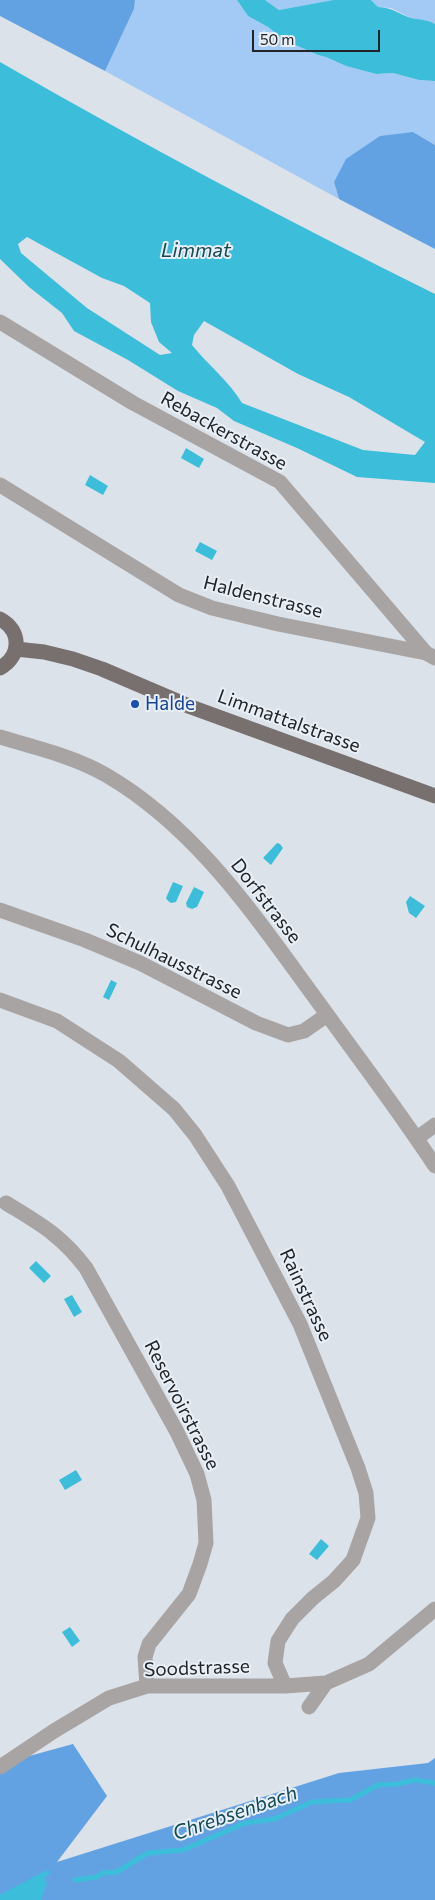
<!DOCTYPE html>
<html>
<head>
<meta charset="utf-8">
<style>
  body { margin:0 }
  #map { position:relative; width:435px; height:1900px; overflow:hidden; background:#dce2e9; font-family:Commissioner,sans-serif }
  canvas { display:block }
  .scale { position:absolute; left:252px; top:30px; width:128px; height:22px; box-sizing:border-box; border:2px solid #212326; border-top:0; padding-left:6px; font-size:15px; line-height:18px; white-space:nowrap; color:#212326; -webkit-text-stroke:4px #e9eff6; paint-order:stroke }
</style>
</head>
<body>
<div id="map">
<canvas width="435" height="1900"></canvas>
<div class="scale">50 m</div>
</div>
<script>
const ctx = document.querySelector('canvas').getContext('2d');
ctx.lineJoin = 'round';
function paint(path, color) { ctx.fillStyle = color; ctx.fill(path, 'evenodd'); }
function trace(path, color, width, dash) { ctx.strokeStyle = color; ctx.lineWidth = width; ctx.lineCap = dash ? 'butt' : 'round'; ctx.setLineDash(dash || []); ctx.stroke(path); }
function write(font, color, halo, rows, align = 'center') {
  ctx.font = font + ' Commissioner,sans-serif'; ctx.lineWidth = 4; ctx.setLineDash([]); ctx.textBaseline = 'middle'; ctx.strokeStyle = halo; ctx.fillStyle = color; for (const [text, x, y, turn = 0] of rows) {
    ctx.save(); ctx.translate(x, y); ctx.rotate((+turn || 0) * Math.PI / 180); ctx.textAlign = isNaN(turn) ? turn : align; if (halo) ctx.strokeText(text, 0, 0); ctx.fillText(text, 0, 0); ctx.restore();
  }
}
paint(new Path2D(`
  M135 0H237L248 16 268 27 284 40 318 55 326 57 346 66 376 74 393 73 419 80 435 81V145L413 132 334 182 339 199 105 71 134 9Z
  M265 0H333L279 10Z
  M371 0H435V24L409 17 391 8 378 7Z`), '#a2caf5');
paint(new Path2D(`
  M0 0H135L134 9 105 71 0 16Z
  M413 132 435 145V249L339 199 334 182 346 159 380 136Z
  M73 1744 107 1796 57 1862 339 1773 428 1763 435 1758V1900H0V1764Z`), '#62a2e3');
paint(new Path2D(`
  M237 0H265L279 10 333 0H371L378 7C392 8 396 12 408 17 417 20 427 19 435 24V81L419 80 393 73 376 74 346 66 326 57 318 55 284 40 268 27 248 16Z
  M0 62C142 144 288 221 435 294V483L357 477 297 448 234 421 217 408 178 391 128 360 74 331 62 313 29 287 0 259ZM27 237 102 278 124 286 150 303 151 322 159 342 172 353 160 355 87 308 21 253 18 244ZM204 321 298 374 349 397 425 442 415 455 363 450 242 403C229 381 208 365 192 345L194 335Z
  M186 448 204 459 199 468 181 458Z
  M90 475 108 486 103 495 85 485Z
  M200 542 217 551 212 560 195 551Z
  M277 843 280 844 283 848 271 865 263 858Z
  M173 882 183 886 176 902 171 903 168 901 166 898Z
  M194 887 204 892 197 907 192 909 187 907 186 903Z
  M410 896 425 906 416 918 409 913 406 902Z
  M111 980 117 983 109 1000 103 997Z
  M36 1261 51 1276 44 1283 29 1268Z
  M72 1295 82 1312 74 1317 64 1299Z
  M76 1470 82 1480 65 1490 59 1480Z
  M321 1539 329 1546 317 1560 309 1554Z
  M70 1627 80 1641 72 1647 62 1632Z
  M41 1873 47 1883 41 1900H0V1895Z`), '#3cbeda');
trace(new Path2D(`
  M37 1879 47 1873
  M75 1880 96 1877 105 1872 115 1873 148 1853 183 1850 245 1823 274 1819 312 1802 350 1800 378 1785 397 1784 415 1780 435 1783`), '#3cbeda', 5);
trace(new Path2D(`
  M0 322 133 403 280 482 426 653 435 658
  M0 485 179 595 212 608 278 624 426 653
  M0 737C36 748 73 756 106 775 199 829 259 922 321 1006 359 1059 399 1111 435 1166
  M0 910 85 940 140 963 256 1023 288 1035 304 1031 327 1015
  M0 1000 57 1021 119 1061 174 1109 195 1135 228 1186 300 1324 358 1468 366 1493 368 1518 353 1560 334 1581 313 1598 292 1619 278 1641 275 1663 285 1686
  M417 1138 435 1125
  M6 1203C40 1224 61 1235 86 1268L177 1432 197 1474 204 1500 206 1543 200 1564 189 1594 149 1644 145 1657 147 1686
  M309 1707 326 1683 369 1664 435 1609
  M0 1767 54 1731 109 1698 147 1686H285L326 1683`), '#a8a4a3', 15);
trace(new Path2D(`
  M0 619C22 631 21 656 0 668
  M16 649 44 652 73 659 102 669 191 707 435 796`), '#77706e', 15);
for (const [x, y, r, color] of [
  [135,704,5,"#1a4fb4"]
]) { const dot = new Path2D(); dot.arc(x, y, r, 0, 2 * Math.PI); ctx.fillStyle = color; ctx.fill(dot); trace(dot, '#e9eff6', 2); }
write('19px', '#212326', '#e9eff6', [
  ["Rebackerstrasse",224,431,29],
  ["Haldenstrasse",263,597,14],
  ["Limmattalstrasse",289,721,20],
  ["Dorfstrasse",266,901,52],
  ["Schulhausstrasse",174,961,26],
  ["Rainstrasse",306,1295,65],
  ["Reservoirstrasse",182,1405,63],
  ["Soodstrasse",197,1668,-2]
]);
write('19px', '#164399', '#e9eff6', [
  ["Halde",145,704]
], 'left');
write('italic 20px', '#124955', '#e9eff6', [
  ["Limmat",196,250],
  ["Chrebsenbach",235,1813,-19]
]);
</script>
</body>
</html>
